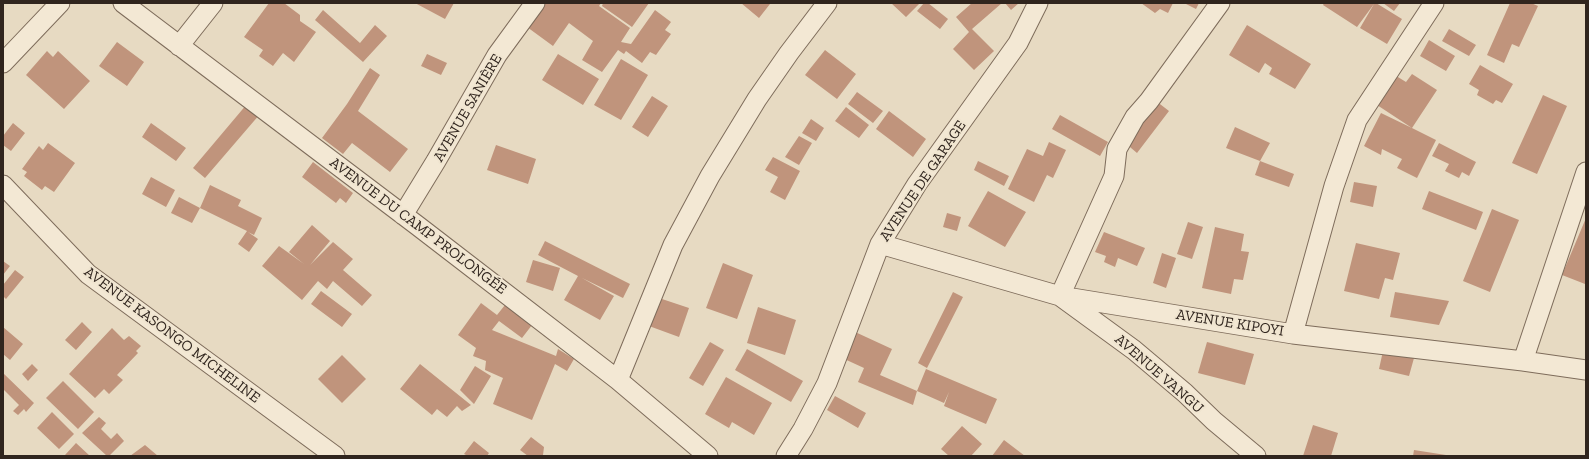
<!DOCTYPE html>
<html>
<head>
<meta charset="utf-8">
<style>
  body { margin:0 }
  #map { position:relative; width:1589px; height:459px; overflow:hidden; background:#e7dac2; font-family:"Zilla Slab",serif }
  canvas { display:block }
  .frame { position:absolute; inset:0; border:4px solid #30251e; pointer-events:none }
</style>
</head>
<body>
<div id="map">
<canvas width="1589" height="459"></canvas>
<div class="frame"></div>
</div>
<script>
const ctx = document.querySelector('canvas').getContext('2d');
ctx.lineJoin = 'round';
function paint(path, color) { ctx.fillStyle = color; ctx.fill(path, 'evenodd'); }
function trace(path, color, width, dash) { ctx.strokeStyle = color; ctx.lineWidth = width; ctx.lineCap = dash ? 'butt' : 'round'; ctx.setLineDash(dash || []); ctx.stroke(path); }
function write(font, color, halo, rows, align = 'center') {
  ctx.font = font + ' "Zilla Slab",serif'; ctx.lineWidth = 4; ctx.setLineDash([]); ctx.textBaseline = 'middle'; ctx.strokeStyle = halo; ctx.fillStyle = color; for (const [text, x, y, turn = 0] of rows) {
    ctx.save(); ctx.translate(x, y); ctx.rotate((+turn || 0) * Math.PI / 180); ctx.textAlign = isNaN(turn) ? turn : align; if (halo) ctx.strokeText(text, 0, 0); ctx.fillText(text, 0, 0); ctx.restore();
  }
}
paint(new Path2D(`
  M269 3H284L300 15V21L316 32 294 62 283 53 273 66 259 56 263 50 244 37Z
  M415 3H454L445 19Z
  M546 3H601L599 6 630 28 621 42 631 44 655 10 671 22 665 30 671 34 656 55 650 52 642 63 626 51 624 54 618 50 602 72 582 60 593 41 569 23 553 46 527 27Z
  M603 3H649L632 27 602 6Z
  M741 3H770V4L759 18Z
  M891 3H920L906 17Z
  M924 3H928L948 19 940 29 917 11Z
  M972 3H1002L972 29 994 51 974 70 953 49 969 32 956 17Z
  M1005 3H1019L1011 10Z
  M1141 3H1173L1168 13 1160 9 1155 13Z
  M1184 3H1199L1196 9Z
  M1324 3H1376L1402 19 1387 44 1360 28 1374 4 1357 27 1323 5Z
  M1383 3H1400L1394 11Z
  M1510 3H1531L1538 6 1519 47 1512 44 1504 63 1487 55Z
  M323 10 360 43 375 25 387 36 363 62 315 20Z
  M1247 25 1311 64 1295 89 1269 74 1272 68 1265 63 1259 73 1229 55Z
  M1449 29 1476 45 1469 56 1442 41Z
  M1429 40 1455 56 1446 71 1420 56Z
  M117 42 144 62 127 86 99 66Z
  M825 50 856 74 837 99 805 75Z
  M47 51 53 57 58 51 90 81 64 109 26 75Z
  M427 54 447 63 441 75 421 66Z
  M558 54 599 79 583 105 542 80Z
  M621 59 648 75 621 120 594 105Z
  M1480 65 1513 84 1502 103 1496 100 1493 104 1477 95 1479 90 1469 84Z
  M370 68 380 75 358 111 408 149 390 172 352 143 343 154 322 138 347 104Z
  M1393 74 1406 82 1412 74 1437 90 1412 128 1436 140 1417 178 1397 168 1402 159 1382 149 1381 155 1364 146 1381 113 1412 128 1374 103Z
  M857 92 883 111 873 123 848 104Z
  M1543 95 1567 106 1537 174 1512 163Z
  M652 96 668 106 648 137 632 127Z
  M1156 101 1169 111 1137 153 1124 142Z
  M247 104 260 114 205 178 193 168Z
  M846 107 869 125 859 138 835 121Z
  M889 111 926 139 913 157 876 129Z
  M1060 115 1108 142 1100 156 1052 129Z
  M811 119 824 128 816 141 802 133Z
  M13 123 25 133 11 151 3 145V136Z
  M151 123 186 148 176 161 142 137Z
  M1235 127 1270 143 1260 161 1294 174 1289 187 1255 175 1260 161 1226 148Z
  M799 136 812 143 799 165 785 157Z
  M1049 142 1066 150 1053 178 1047 175 1034 202 1008 189 1027 149 1043 156Z
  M48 143 75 163 54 192 45 186 42 190 24 176 27 172 22 169 39 146 43 150Z
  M1439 143 1476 162 1469 176 1462 172 1459 178 1445 171 1449 164 1432 156Z
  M496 145 536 159 528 184 487 170Z
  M773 157 800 171 785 200 770 192 778 177 765 170Z
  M978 161 1009 176 1004 186 974 170Z
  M313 162 353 193 346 203 340 198 336 203 302 177Z
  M151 177 175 190 166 207 142 194Z
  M1354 182 1377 186 1373 207 1350 202Z
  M210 185 241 200 238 206 262 218 254 235 248 232 258 239 249 252 238 244 247 231 200 208Z
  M988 191 1026 212 1005 247 968 226Z
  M1429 191 1483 212 1476 230 1422 209Z
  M179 197 200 208 192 223 171 213Z
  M1492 209 1519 220 1490 292 1463 281Z
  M947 213 961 217 957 231 943 227Z
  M1586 218V282L1585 284 1562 275Z
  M1188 222 1203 227 1192 259 1177 254Z
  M312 225 330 241 310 265 333 242 353 259 343 270 372 295 362 306 333 281 327 289 318 281 302 300 262 266 279 246 304 264 289 252Z
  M1215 227 1244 234 1241 251 1249 252 1243 280 1234 279 1231 294 1202 288Z
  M1104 232 1145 248 1137 266 1118 258 1115 267 1104 262 1106 256 1095 252Z
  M545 241 630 284 623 298 582 278 614 296 600 320 564 300 578 276 538 255Z
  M1356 243 1400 253 1393 280 1385 278 1379 299 1344 291Z
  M1162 253 1176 258 1166 288 1153 283Z
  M533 260 560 268 553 291 526 282Z
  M3 261 10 266 3 275Z
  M723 263 753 275 737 319 706 308Z
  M15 270 24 277 6 299 3 296V285Z
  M321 291 352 314 342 327 311 304Z
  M953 292 963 297 927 368 918 363Z
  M1395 292 1449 301 1439 325 1390 317Z
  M659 298 689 308 679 337 649 326Z
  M481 303 497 315 505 305 532 325 522 338 499 321 492 330 556 356 558 349 574 359 567 371 555 364 532 420 493 404 503 378 485 370 486 361 473 356 476 348 458 335Z
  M758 307 796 320 785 355 747 343Z
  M82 322 92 332 76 350 65 340Z
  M3 327 23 344 10 360 3 354Z
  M112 328 124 340 129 336 141 346 136 351 138 353 117 375 123 380 109 394 104 389 95 398 69 374Z
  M853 331 892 349 880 375 917 391 913 405 858 382 864 368 840 357Z
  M710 342 724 350 703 386 689 378Z
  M1207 342 1254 354 1245 385 1198 373Z
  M747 349 803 381 791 402 735 370Z
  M1383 351 1414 358 1409 376 1379 369Z
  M342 355 366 379 342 403 318 379Z
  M32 364 38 370 28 381 22 374Z
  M420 364 471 405 462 411 457 406 447 417 437 409 432 415 400 389Z
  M475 366 491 376 474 404 460 390Z
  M926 369 997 399 986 424 944 406 949 392 944 403 917 391Z
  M3 373 34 403 26 412 24 409 18 415 13 411 19 405 3 389Z
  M726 377 772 403 754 435 732 422 729 428 705 414Z
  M63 381 94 412 78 429 46 398Z
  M835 396 866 413 858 428 827 410Z
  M52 412 74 434 59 449 37 428Z
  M99 417 106 423 101 429 111 439 117 433 124 441 109 456H107L82 433Z
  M1313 425 1338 433 1331 456H1303Z
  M962 426 982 444 971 456H949L941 449Z
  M531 437 544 447 543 455 544 456H528L520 450Z
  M1004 440 1025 456H992Z
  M474 441 489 453 487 456H468L464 454Z
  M76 443 90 456 65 455Z
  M145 445 158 456H130Z
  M1414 450 1446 455V456H1413Z`), '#c0947c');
const street = new Path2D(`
  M123 3 418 226 618 380 708 456
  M1220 3 1149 101 1135 117 1117 149 1114 176 1060 296 1134 350 1185 393 1214 421 1256 456
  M179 46 213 3
  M3 63 60 3
  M3 185 88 274 335 456
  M403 215 436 161 497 55 535 3
  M880 244 1060 296 1293 334 1523 361 1586 370
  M1293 334 1334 186 1357 120 1434 3
  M1523 361 1586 172
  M618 380 673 245 710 176 757 99 789 53 827 3
  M786 456 803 429 827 383 880 244 917 184 1018 43 1038 3`);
trace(street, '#7e6c5b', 21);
trace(street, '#f3e8d4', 19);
write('15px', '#30251e', '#f0e5d0', [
  ["AVENUE SANIÈRE",468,108,-60],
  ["AVENUE DE GARAGE",923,181,-56],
  ["AVENUE DU CAMP PROLONGÉE",418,226,37],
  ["AVENUE KIPOYI",1230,323,9],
  ["AVENUE KASONGO MICHELINE",172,335,37],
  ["AVENUE VANGU",1159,374,41]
]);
</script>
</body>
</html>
